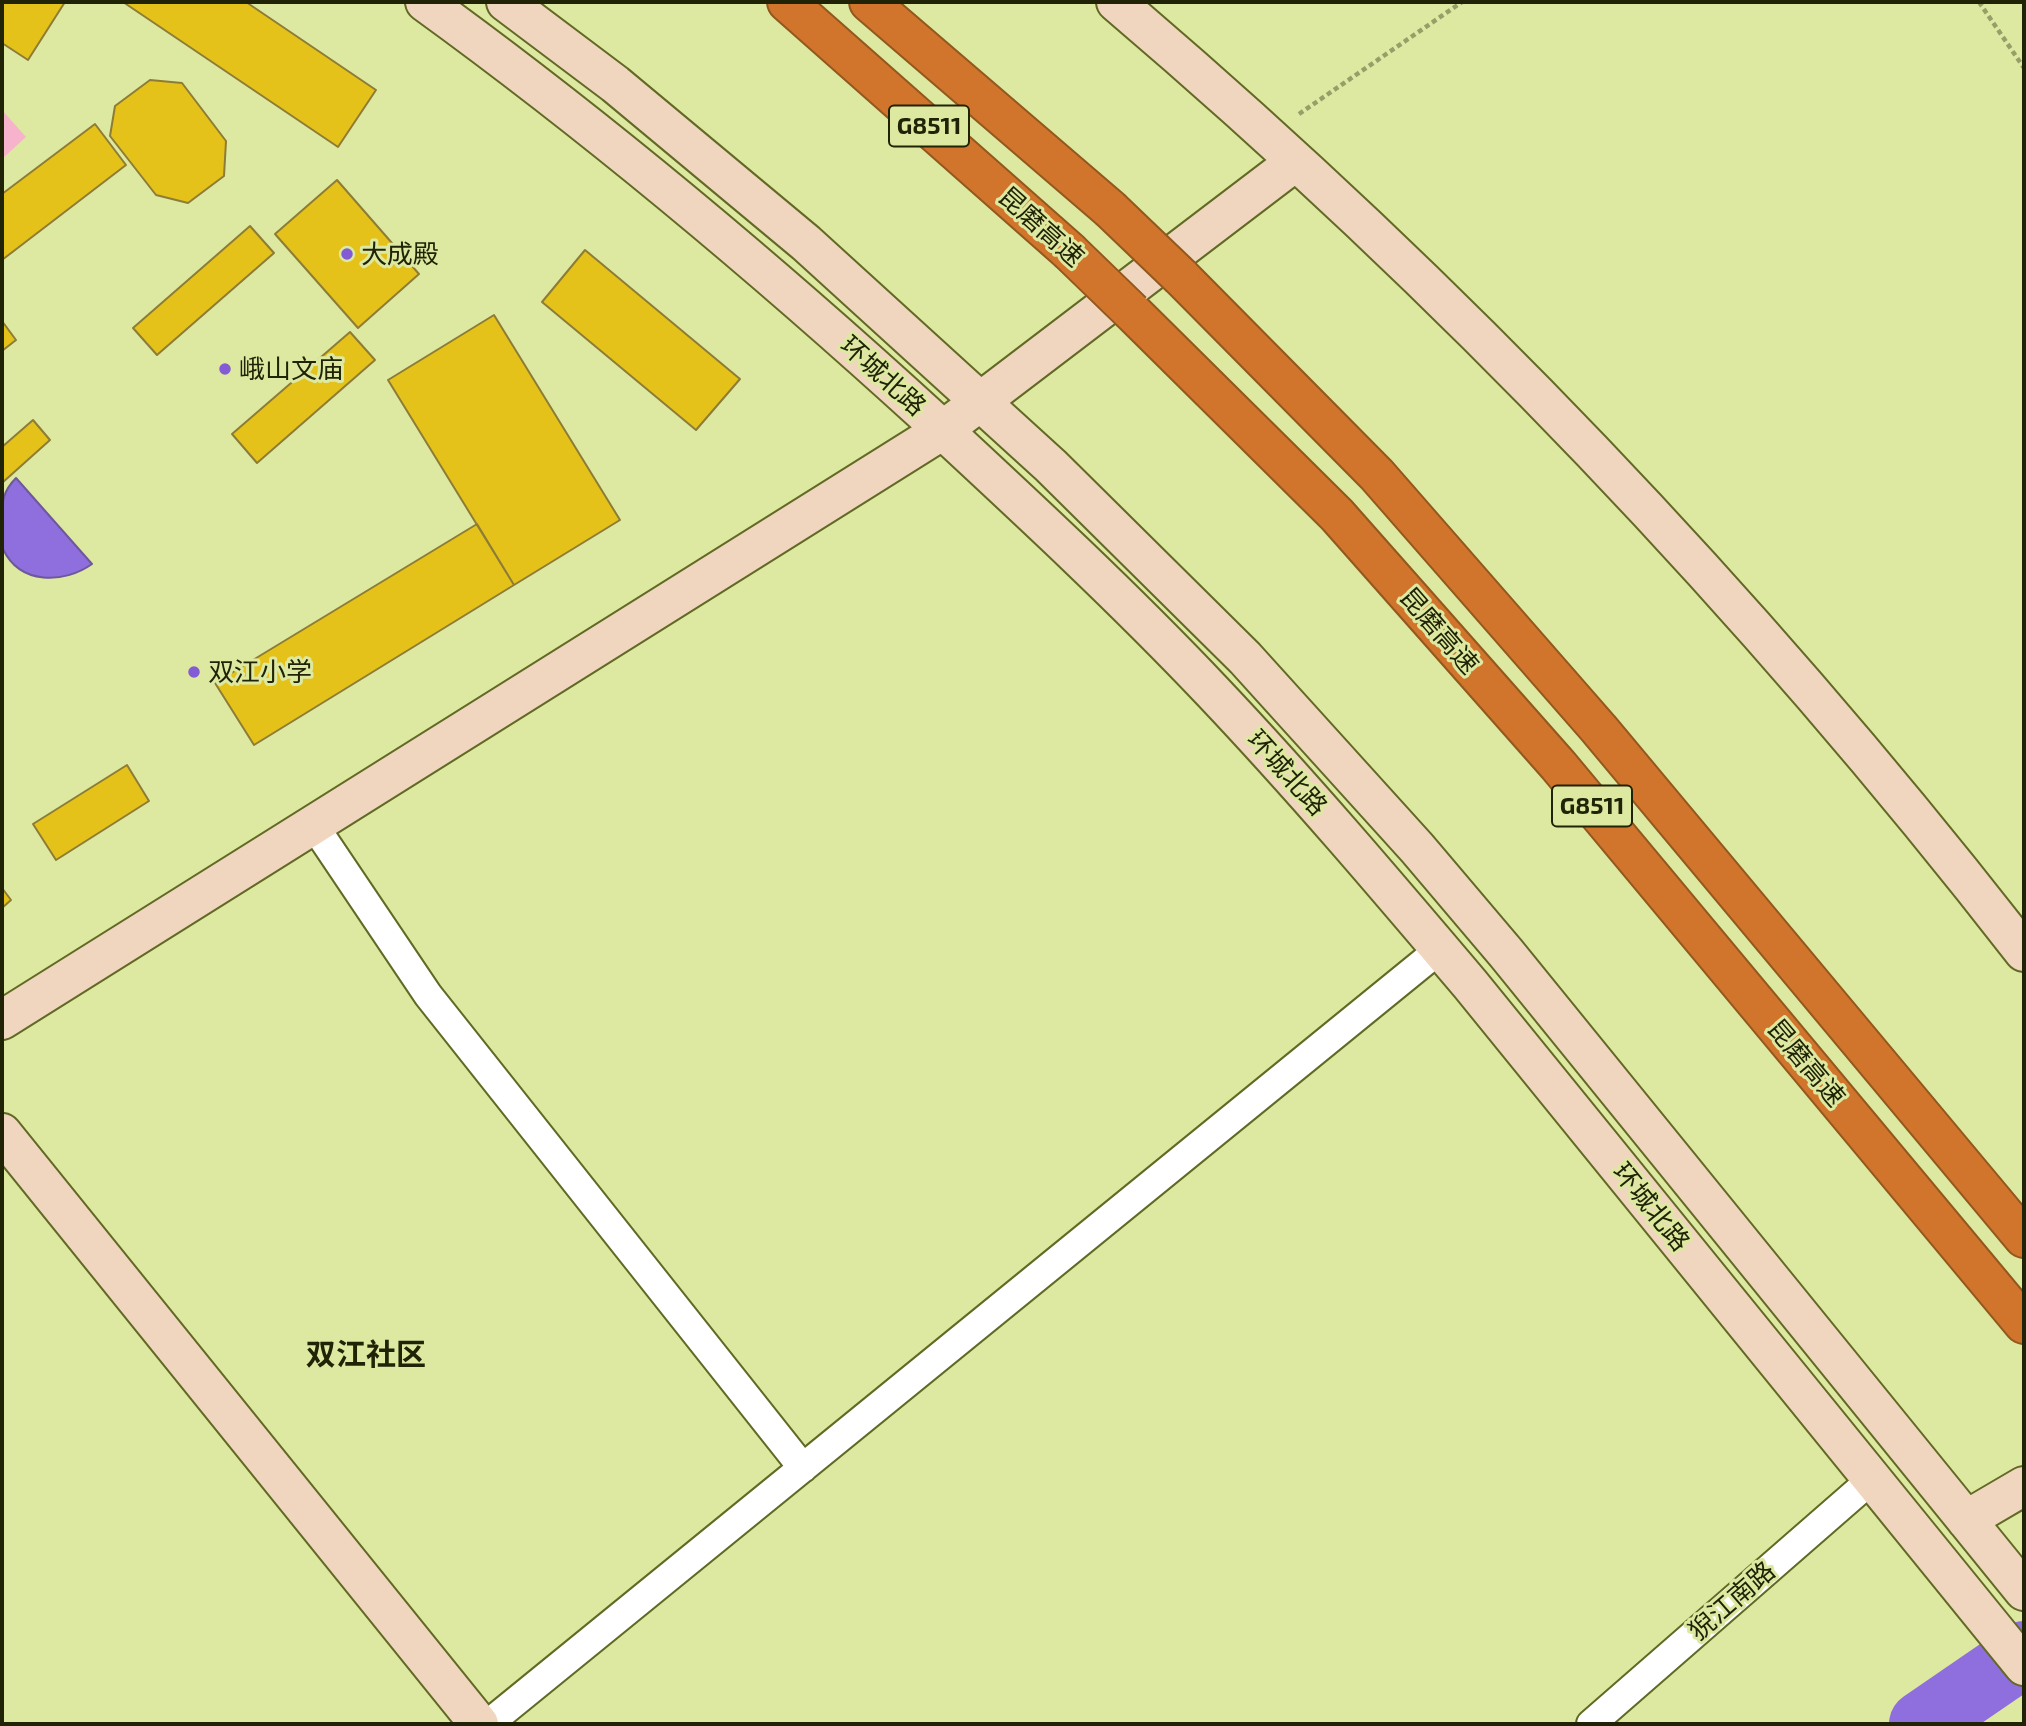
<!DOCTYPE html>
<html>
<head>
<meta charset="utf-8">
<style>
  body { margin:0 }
  #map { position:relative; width:2026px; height:1726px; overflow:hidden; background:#dde8a1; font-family:"Exo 2",sans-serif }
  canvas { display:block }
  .frame { position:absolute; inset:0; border:4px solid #202306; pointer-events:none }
</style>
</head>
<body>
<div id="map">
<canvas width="2026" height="1726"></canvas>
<div class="frame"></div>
</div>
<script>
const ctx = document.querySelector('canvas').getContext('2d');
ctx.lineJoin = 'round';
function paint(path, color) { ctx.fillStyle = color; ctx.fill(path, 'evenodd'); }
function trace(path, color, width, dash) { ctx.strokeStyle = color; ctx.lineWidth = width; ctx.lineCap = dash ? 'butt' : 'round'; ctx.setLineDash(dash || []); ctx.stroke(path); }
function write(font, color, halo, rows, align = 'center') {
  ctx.font = font + ' "Exo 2","Noto Sans SC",sans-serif'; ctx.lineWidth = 6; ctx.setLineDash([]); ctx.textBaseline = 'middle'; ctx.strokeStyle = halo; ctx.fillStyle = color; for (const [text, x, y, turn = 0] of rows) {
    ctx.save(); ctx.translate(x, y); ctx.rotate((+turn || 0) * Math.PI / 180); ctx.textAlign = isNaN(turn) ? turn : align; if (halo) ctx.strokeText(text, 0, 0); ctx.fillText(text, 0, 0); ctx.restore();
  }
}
paint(new Path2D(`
  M2 110 26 137 2 159Z`), '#f7b3cc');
const water = new Path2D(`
  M16 478 92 564C64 584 20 585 3 549 0 541 2 530 2 522 2 502 2 492 16 478Z`);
paint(water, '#8f6edd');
trace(water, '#6e589c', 2);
trace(new Path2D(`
  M1922 1724 2024 1654`), '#8f6edd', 66);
const building = new Path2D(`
  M2 2H65L28 60 2 43Z
  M123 2H246L376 90 338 147Z
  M150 80 182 83 226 141 224 176 188 203 156 195 110 136 115 106Z
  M95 124 126 165 2 260V194Z
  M337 180 419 274 358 328 275 234Z
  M250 226 274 253 157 355 133 328Z
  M585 250 740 379 696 430 542 302Z
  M494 315 620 520 514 585 388 380Z
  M2 321 16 340 2 351Z
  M350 332 375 360 257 463 232 434Z
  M33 420 50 440 2 483V447Z
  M477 524 514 585 254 745 215 683Z
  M127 765 149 801 56 860 33 824Z
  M2 888 11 900 2 908Z`);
paint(building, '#e5c21a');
trace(building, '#8d7c36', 2);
const street = new Path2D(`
  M313 824 428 995 803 1468
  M488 1724 1440 949
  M1591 1724 1872 1479`);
const secondary = new Path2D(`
  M425 2C603 131 769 271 932 420 1027 508 1123 597 1212 691 1302 786 1386 885 1470 984L2024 1666
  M506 2 615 84 806 243 1051 466 1245 658 1417 848 1506 953 2024 1591
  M1116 2C1451 287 1754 605 2024 952
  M2 1020 943 430 1295 162
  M2 1133 479 1724
  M1966 1520 2024 1486`);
const highway = new Path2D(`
  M787 2 1069 251
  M869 2 1110 209
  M1181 277 1377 475 1599 729 2024 1238
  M1132 312 1337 515 1558 765 2024 1324`);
trace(street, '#616924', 32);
trace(secondary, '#616924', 42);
trace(highway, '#92581e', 42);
trace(new Path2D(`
  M1979 2 2024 68
  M1299 114 1462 2`), '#979f68', 4.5, [5, 3.5]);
trace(street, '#fff', 28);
trace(secondary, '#f1d6bf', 38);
trace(highway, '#d0752b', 38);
const highwayBridge = new Path2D(`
  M1110 209 1181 277
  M1069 251 1132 312`);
trace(highwayBridge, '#92581e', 42, []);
trace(highwayBridge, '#d0752b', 38);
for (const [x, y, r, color] of [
  [347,254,7,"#835bd5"],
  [225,369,7,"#835bd5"],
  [194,672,7,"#835bd5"]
]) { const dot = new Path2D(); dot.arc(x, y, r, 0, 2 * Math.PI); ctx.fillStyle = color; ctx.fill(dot); trace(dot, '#dde8a1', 2.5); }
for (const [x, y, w] of [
  [929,126,80],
  [1592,806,80]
]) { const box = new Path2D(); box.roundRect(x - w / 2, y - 20.5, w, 41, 5); ctx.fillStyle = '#dde8a1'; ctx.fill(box); trace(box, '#202306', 2); }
write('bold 24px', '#202306', null, [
  ["G8511",929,126],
  ["G8511",1592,806]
]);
write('26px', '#202306', '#dde8a1', [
  ["昆磨高速",1041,227,42],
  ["环城北路",883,376,42],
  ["昆磨高速",1439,631,49],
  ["环城北路",1287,773,48],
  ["昆磨高速",1806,1063,50],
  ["环城北路",1651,1207,51],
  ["猊江南路",1732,1601,-41]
]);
write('26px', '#202306', '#dde8a1', [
  ["大成殿",361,254],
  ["峨山文庙",239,369],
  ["双江小学",208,672]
], 'left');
write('bold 30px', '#202306', '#dde8a1', [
  ["双江社区",366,1355]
]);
</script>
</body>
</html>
